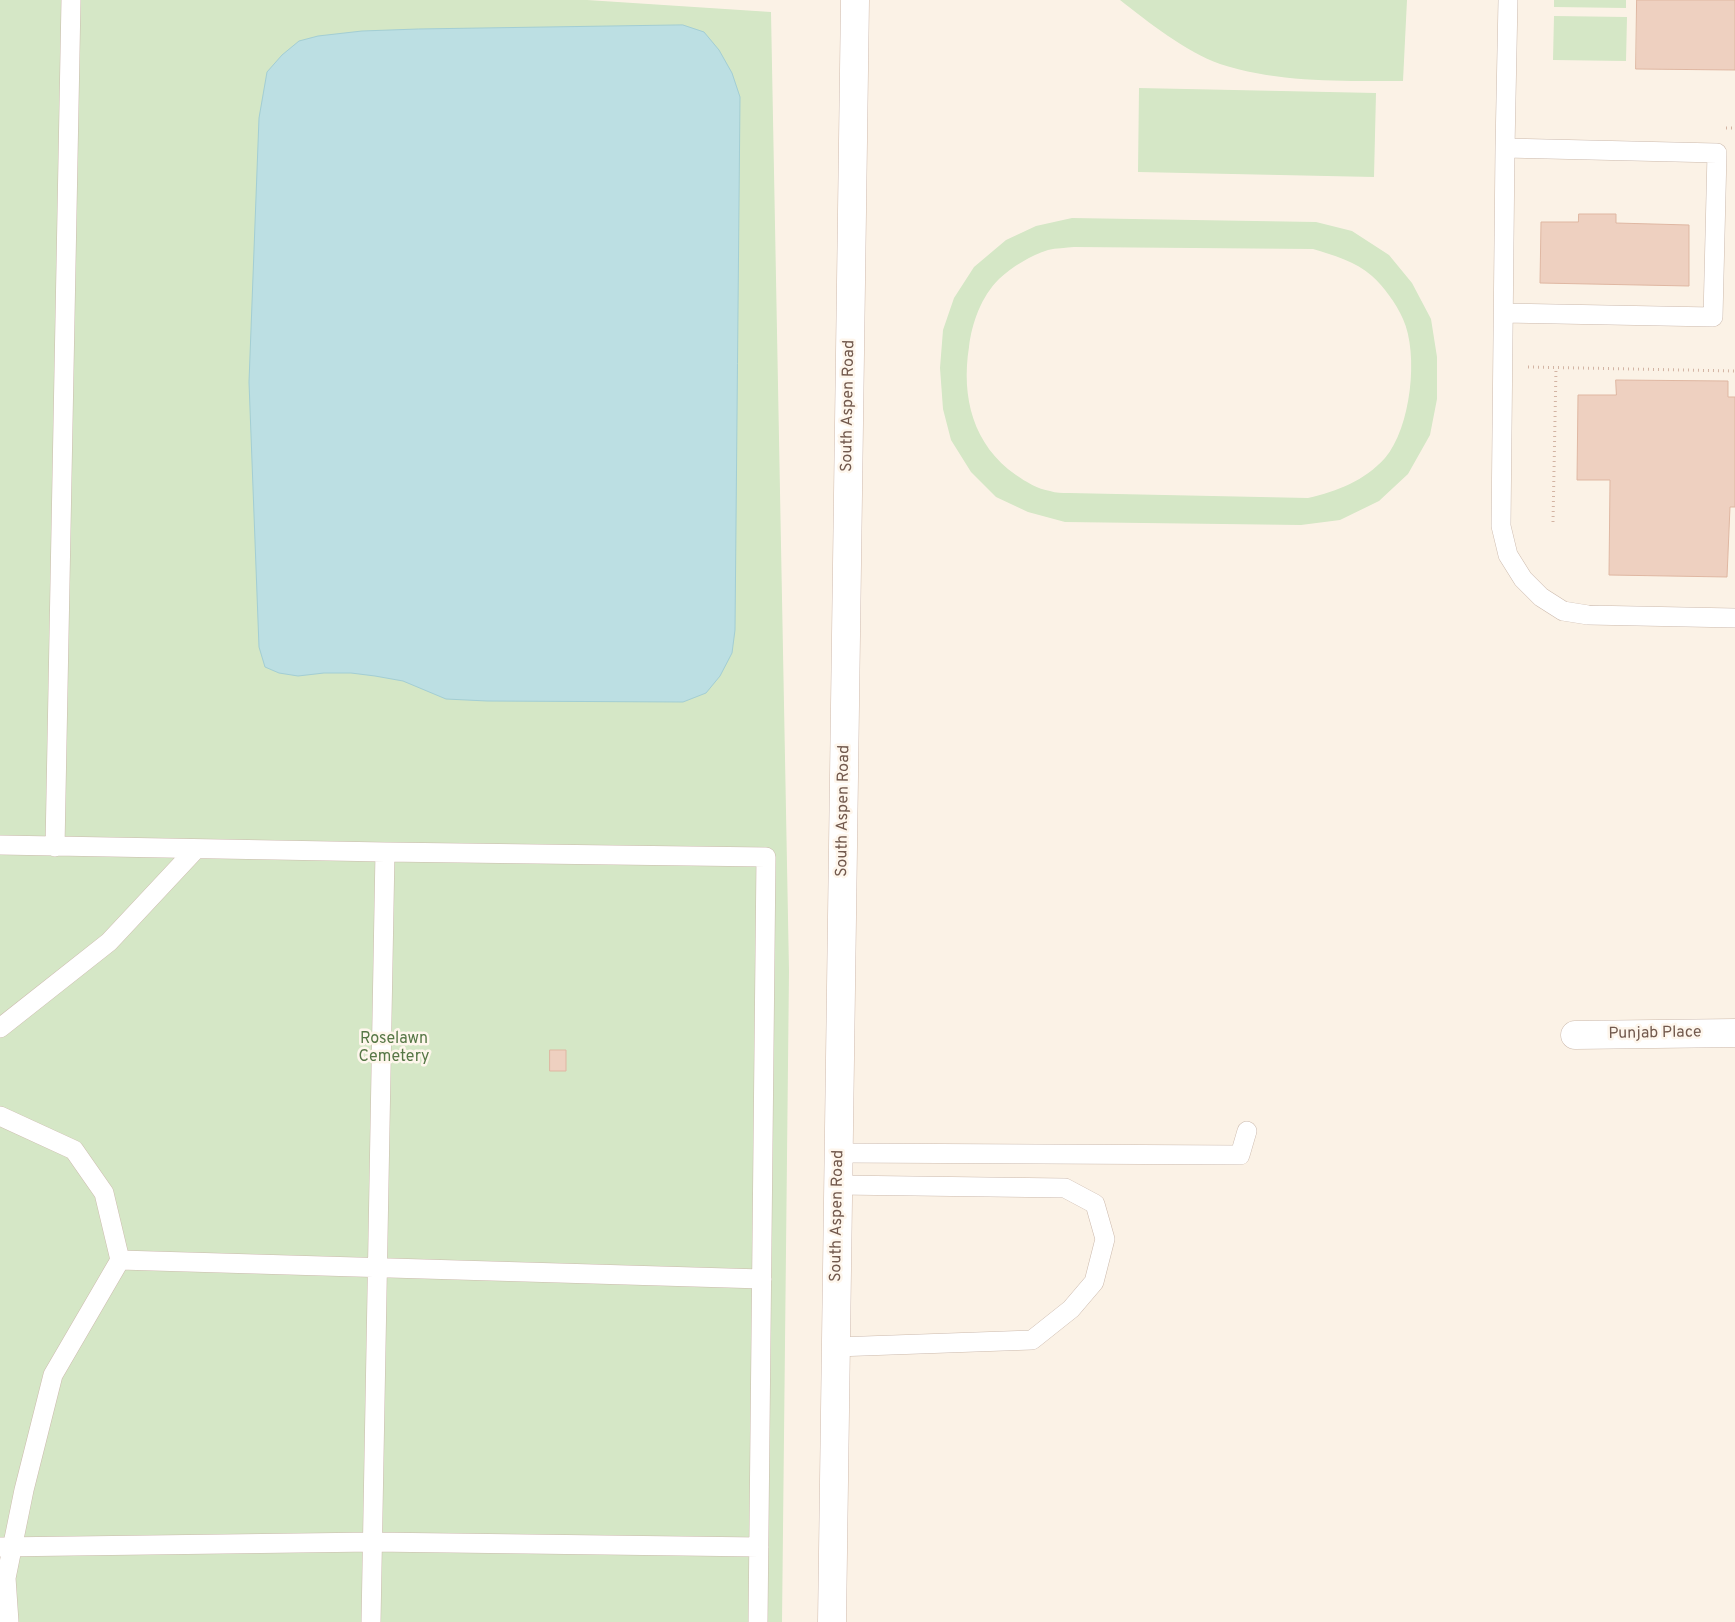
<!DOCTYPE html>
<html>
<head>
<meta charset="utf-8">
<style>
  body { margin:0 }
  canvas { display:block; background:#fbf2e6 }
</style>
</head>
<body>
<canvas width="1735" height="1622"></canvas>
<script>
const ctx = document.querySelector('canvas').getContext('2d');
ctx.lineJoin = 'round';
function paint(path, color) { ctx.fillStyle = color; ctx.fill(path, 'evenodd'); }
function trace(path, color, width, dash) { ctx.strokeStyle = color; ctx.lineWidth = width; ctx.lineCap = dash ? 'butt' : 'round'; ctx.setLineDash(dash || []); ctx.stroke(path); }
function write(font, color, halo, rows, align = 'center') {
  ctx.font = font + ' Overpass,sans-serif'; ctx.lineWidth = 5; ctx.setLineDash([]); ctx.textBaseline = 'middle'; ctx.strokeStyle = halo; ctx.fillStyle = color; for (const [text, x, y, turn = 0] of rows) {
    ctx.save(); ctx.translate(x, y); ctx.rotate((+turn || 0) * Math.PI / 180); ctx.textAlign = isNaN(turn) ? turn : align; if (halo) ctx.strokeText(text, 0, 0); ctx.fillText(text, 0, 0); ctx.restore();
  }
}
paint(new Path2D(`
  M0 0H587L771 12 789 971 782 1622H0Z
  M1120 0H1407L1403 81C1342 81 1279 83 1220 64 1186 52 1148 22 1120 0Z
  M1554 0H1626V8L1554 7Z
  M1554 16 1627 17 1626 61 1553 60Z
  M1139 88 1376 93 1374 177 1138 172Z
  M1072 218 1316 222 1352 231 1389 255 1412 283 1431 319 1437 357V399L1430 435 1408 474 1379 501 1340 520 1301 525 1065 522 1028 512 996 497 971 472 951 440 943 409 940 368 943 330 954 298 974 267 1006 240 1036 226ZM1074 247 1313 249C1333 255 1355 261 1372 276 1384 287 1396 303 1403 319 1419 354 1411 428 1385 458 1364 481 1338 491 1308 498L1069 493C1062 493 1056 493 1050 491 1038 489 1026 482 1016 475 973 445 961 397 969 347 972 323 981 297 999 279 1012 267 1031 255 1048 250 1056 248 1066 248 1074 247Z`), '#d5e7c6');
const water = new Path2D(`
  M683 25 704 32 719 50 732 73 740 97 735 630 732 653 720 676 706 693 683 702 487 701 446 699 403 681 375 676 351 673H324L298 676 279 673 265 667 259 647 249 382 259 118 267 72 282 55 299 41 318 36 362 31 418 29Z`);
paint(water, '#bcdfe3');
trace(water, '#a3ced4', 1);
const building = new Path2D(`
  M1637 0H1735V70L1636 69Z
  M1579 214H1616V223L1689 225V286L1540 283 1541 222H1578Z
  M1616 380 1728 381V397H1735V507H1730L1727 577 1609 575 1610 480H1577L1578 395H1616Z
  M550 1050H566V1071H550Z`);
paint(building, '#eed0c0');
trace(building, '#dfb7a2', 1);
const lane = new Path2D(`
  M1508 0 1505 148 1501 526 1508 555 1523 579 1541 597 1563 611 1588 615 1735 618
  M1504 313 1713 317 1717 153 1505 148
  M0 845 385 852 766 857 758 1622
  M55 847 71 0
  M0 1028 109 942 196 849
  M0 1116 74 1150 104 1193 120 1260 53 1375 24 1490 6 1578 9 1622
  M839 1153 1240 1155 1247 1131
  M120 1260 762 1279
  M836 1347 1032 1340 1071 1309 1094 1282 1105 1239 1095 1204 1065 1188 838 1185
  M0 1547 373 1542 759 1547
  M371 1622 385 852`);
const street = new Path2D(`
  M1575 1035 1735 1033`);
const secondary = new Path2D(`
  M832 1622 855 0`);
trace(lane, '#ccbaad', 20);
trace(street, '#ccbaad', 29);
trace(secondary, '#d0bbae', 29);
trace(new Path2D(`
  M1726 128H1735
  M1528 367 1735 371
  M1553 522 1556 368`), '#d3b4a3', 3, [1, 4]);
trace(lane, '#fff', 19);
trace(street, '#fff', 28);
trace(secondary, '#fff', 28);
write('16px', '#72594d', '#fef6ec', [
  ["South Aspen Road",849,406,-89],
  ["South Aspen Road",844,811,-89],
  ["Punjab Place",1655,1034,-1],
  ["South Aspen Road",838,1216,-89]
]);
write('16px', '#567746', '#fef6ec', [
  ["Roselawn",394,1040],
  ["Cemetery",394,1058]
]);
</script>
</body>
</html>
